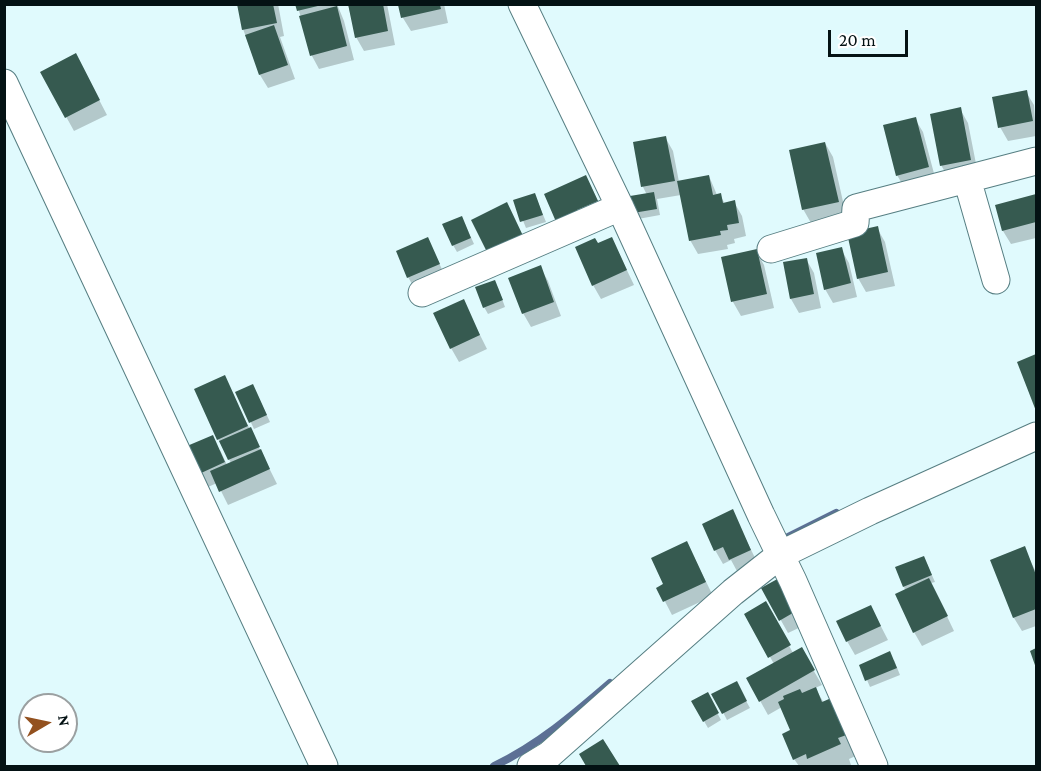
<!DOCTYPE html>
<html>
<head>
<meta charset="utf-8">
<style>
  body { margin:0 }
  #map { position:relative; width:1041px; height:771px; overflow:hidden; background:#e0fafd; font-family:"Crimson Pro",serif }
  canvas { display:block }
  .frame { position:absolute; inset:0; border:6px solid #041214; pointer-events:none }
  .north { position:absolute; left:18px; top:693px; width:60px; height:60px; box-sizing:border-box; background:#fff; border:2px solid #9ba0a1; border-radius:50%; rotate:81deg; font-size:16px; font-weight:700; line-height:24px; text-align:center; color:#041214 }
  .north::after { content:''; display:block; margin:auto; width:21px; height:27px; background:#93511f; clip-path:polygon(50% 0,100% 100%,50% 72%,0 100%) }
  .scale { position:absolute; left:828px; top:30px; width:80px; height:27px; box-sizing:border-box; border:3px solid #041214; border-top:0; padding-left:8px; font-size:18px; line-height:21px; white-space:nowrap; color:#041214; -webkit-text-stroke:4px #fff; paint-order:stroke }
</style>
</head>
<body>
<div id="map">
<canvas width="1041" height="771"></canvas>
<div class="frame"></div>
<div class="north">N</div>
<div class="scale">20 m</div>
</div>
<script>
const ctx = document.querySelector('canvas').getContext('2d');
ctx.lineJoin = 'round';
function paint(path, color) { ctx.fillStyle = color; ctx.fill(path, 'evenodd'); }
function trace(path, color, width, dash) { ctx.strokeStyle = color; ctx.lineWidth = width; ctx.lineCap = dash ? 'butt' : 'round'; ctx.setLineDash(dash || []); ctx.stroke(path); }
paint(new Path2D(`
  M238 4H278L284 36 280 37 295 79 268 88 260 75 243 29Z
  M297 4H337L344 21 354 60 319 69 312 56Z
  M348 4H387L395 45 364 51 356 37Z
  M400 4H444L448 23 411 31 403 18Z
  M83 69 107 115 74 131 42 73Z
  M1026 92 1034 105 1036 136 1008 141 1000 127Z
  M960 109 968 123 978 174 949 179 941 165Z
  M915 119 923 132 936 181 905 189 897 175Z
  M665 137 673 151 679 182 709 176 717 195H720L725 204 734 202 742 216 746 236 734 239 735 243 727 245 728 249 698 254 690 240 681 195 657 199 660 215 638 219 634 212 647 195 643 187 634 143Z
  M825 143 833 157 846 215 811 223 803 209Z
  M586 177 605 215 567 237Z
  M535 195 546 222 526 228 515 201Z
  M1036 196V238L1011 244 1003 231 997 206Z
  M465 224 474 244 457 252 453 245Z
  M877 228 885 242 895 286 866 292 858 278Z
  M428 239 446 278 416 291 408 277Z
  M612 239 634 285 601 299 593 285 597 245Z
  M841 249 849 263 857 297 833 303 825 289Z
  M756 251 764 265 774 308 741 316 733 302 723 258Z
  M806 259 814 273 821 308 799 313 791 299 784 264Z
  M540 267 548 281 561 316 531 327 523 313Z
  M498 288 505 307 488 314 484 307Z
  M463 301 487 349 459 362 451 348Z
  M1036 356V407L1018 363Z
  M224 377 277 484 228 505 217 483 208 487 200 473 220 450 227 465 231 463 218 439Z
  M256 392 270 422 254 429 237 393Z
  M732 511 758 564 738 573 731 560 723 564 715 550Z
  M1024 548 1036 572V626L1022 631 1014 618 992 561Z
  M694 557 713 596 672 615 658 588Z
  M927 564 935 582 931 583 954 631 922 646 914 632 904 586Z
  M780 579 805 625 788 633 763 588Z
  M766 603 793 653 801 649 822 685 815 688 824 703 862 753 849 759 851 765 799 766 794 759 792 731 782 707 768 715 748 679 774 664 746 614Z
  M871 607 888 640 855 655 847 641Z
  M894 660 900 675 870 687 867 680Z
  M736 683 750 708 727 720 714 695Z
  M707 694 721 720 708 728 693 702Z`), '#0003');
trace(new Path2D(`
  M778 542 836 513
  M494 766C538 745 573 715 610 683`), '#5c7095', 8);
paint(new Path2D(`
  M237 4H273L277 23 242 30Z
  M295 4H321L322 5 297 11Z
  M348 4H383L388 31 355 38Z
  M398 5H440L441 9 401 18Z
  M337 6 347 46 310 56 299 16Z
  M274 25 288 65 259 75 245 35Z
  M76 53 100 100 65 118 40 72Z
  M1027 90 1033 121 998 128 992 97Z
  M961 107 971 160 940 166 930 114Z
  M916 117 929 167 896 176 883 125Z
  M666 136 675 181 641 187 633 142Z
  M825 142 839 202 802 210 789 150Z
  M586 175 598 201 577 210 579 215 557 224 544 194Z
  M709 175 713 195 721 193 723 203 735 200 739 223 727 225 728 230 720 231 721 235 689 241 677 181Z
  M654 192 657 209 633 213 630 196Z
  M535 193 543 215 520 222 513 200Z
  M1036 194V222L1002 231 995 205Z
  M507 202 525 240 490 258 471 220Z
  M462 216 471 238 452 246 442 224Z
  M878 226 888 272 857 279 847 233Z
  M428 237 440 264 407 278 396 251Z
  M612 237 627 270 592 286 575 247 595 238 598 243Z
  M842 247 851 283 824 290 816 253Z
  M757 249 767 294 731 302 721 257Z
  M807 258 814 294 790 299 783 262Z
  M541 265 554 302 522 314 508 278Z
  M495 280 503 300 483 308 475 287Z
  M464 299 480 335 450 349 433 313Z
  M1036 354V411L1017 362Z
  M225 375 248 426 217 440 194 389Z
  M253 384 267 415 249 423 235 392Z
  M251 427 260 447 228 460 219 441Z
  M213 435 225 462 199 474 187 446Z
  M261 449 270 469 219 492 210 471Z
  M733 509 751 550 729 560 723 547 714 551 702 524Z
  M687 541 706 582 663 602 656 588 663 584 651 558Z
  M1025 546 1036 575V609L1013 618 990 560Z
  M924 556 932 575 903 587 895 567Z
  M781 577 798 610 779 621 761 588Z
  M929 578 948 616 913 633 895 594Z
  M766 601 791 645 768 658 744 614Z
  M871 605 881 626 846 642 836 621Z
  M802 647 815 670 759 702 746 678Z
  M1036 648V668L1030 651Z
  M890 651 897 668 865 681 859 665Z
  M737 681 747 701 722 714 711 694Z
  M816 687 822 702 836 696 852 733 838 738 841 744 807 759 806 754 793 760 782 734 790 730 778 702 784 699 783 696 800 689 802 693Z
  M708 692 719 713 703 722 691 701Z
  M603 739 620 766H586L579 754Z`), '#365a50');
const minor = new Path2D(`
  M522 4 620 207 761 515 793 581 874 766
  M4 83 324 766
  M967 179 996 280
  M771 249 855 223 856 208 1036 161
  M422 293 620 207
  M531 766 549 755 733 592 780 555 870 511 1036 436`);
trace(minor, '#567e82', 29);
trace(minor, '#fff', 27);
</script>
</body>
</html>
